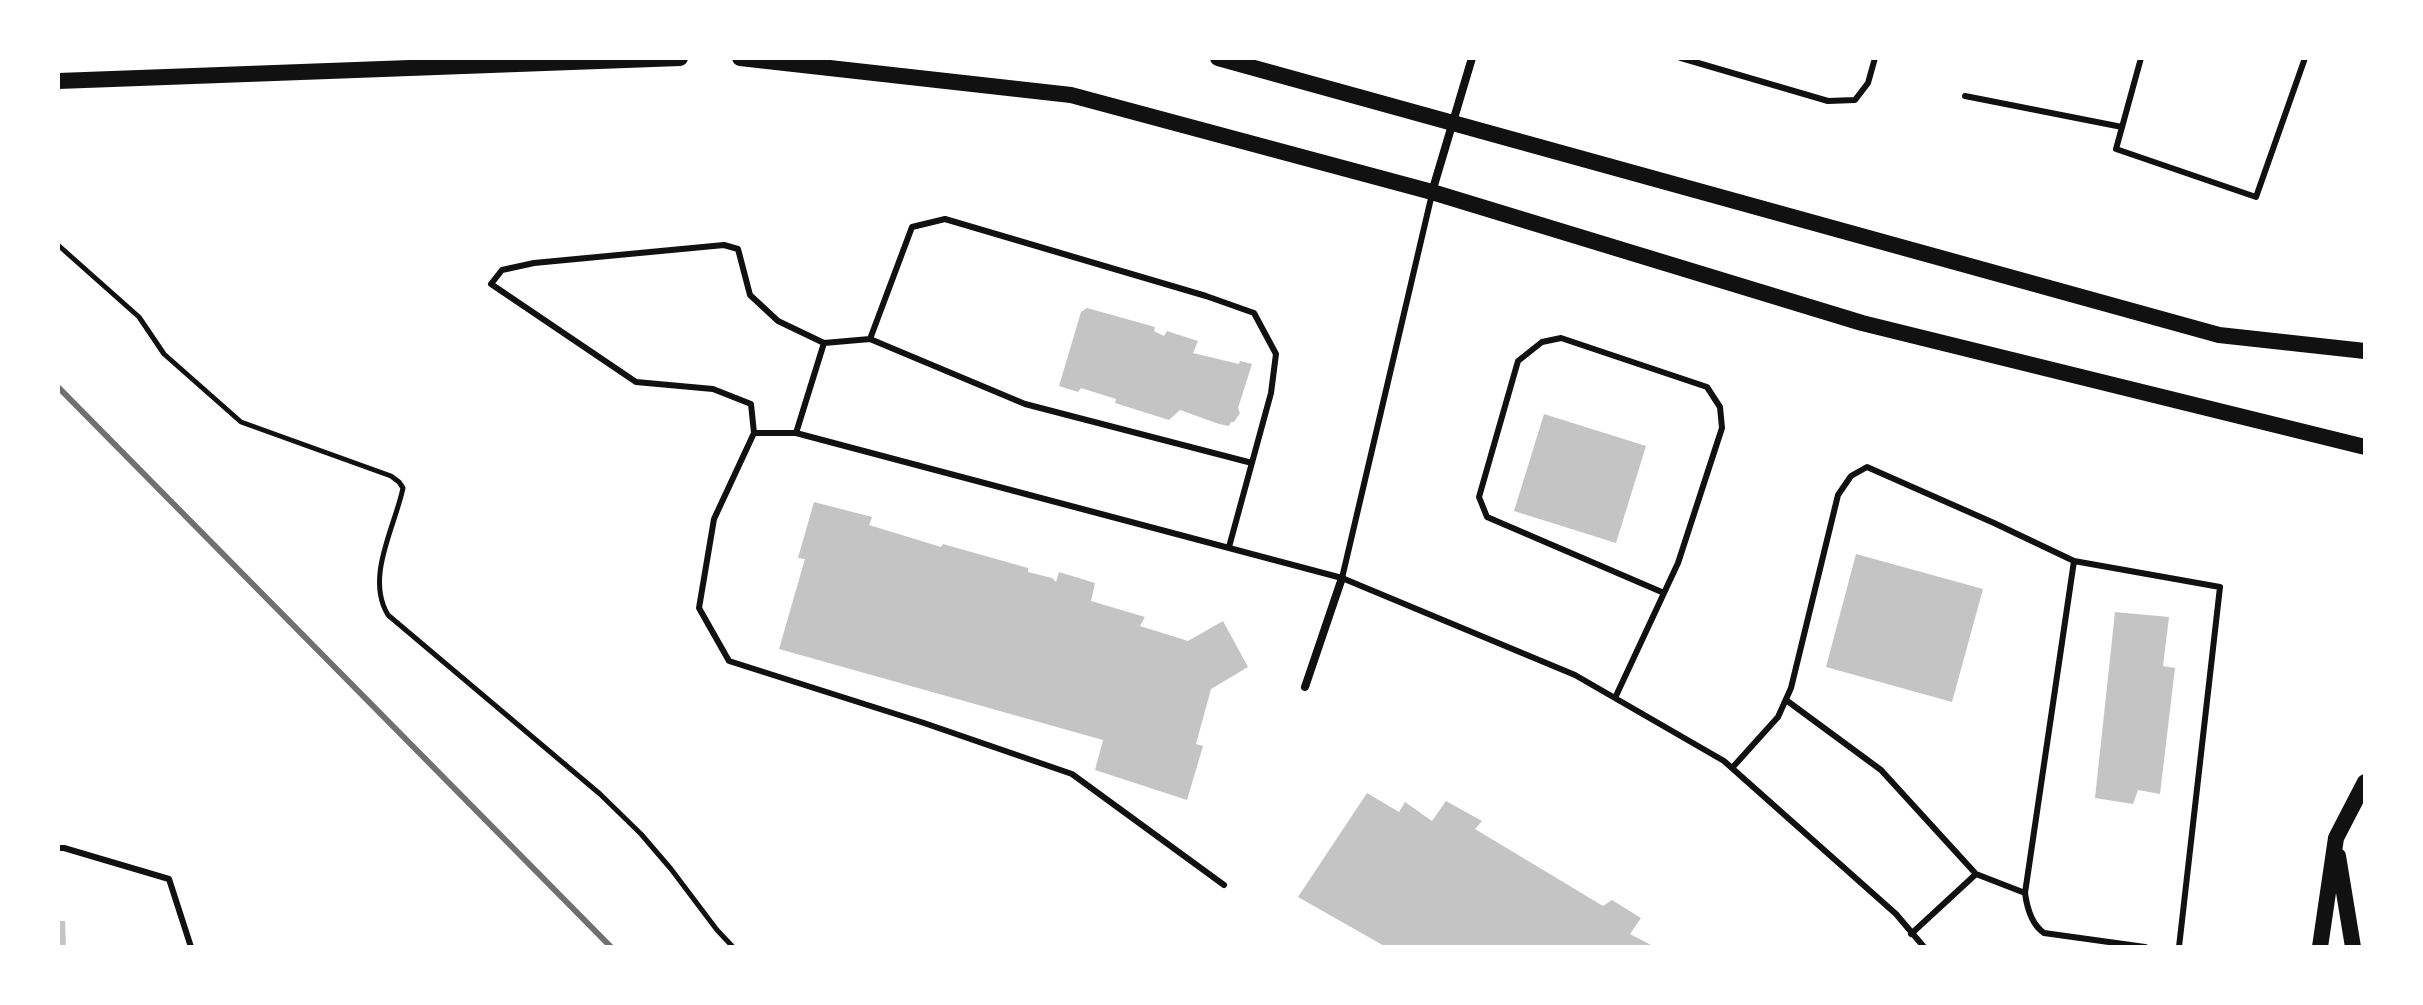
<!DOCTYPE html>
<html>
<head>
<meta charset="utf-8">
<style>
  body { margin:0 }
  #map { position:relative; width:2423px; height:1005px; overflow:hidden; background:#fff; font-family:"Source Sans 3",sans-serif }
  canvas { display:block }
  .frame { position:absolute; inset:0; border:60px solid #fff; pointer-events:none }
</style>
</head>
<body>
<div id="map">
<canvas width="2423" height="1005"></canvas>
<div class="frame"></div>
</div>
<script>
const ctx = document.querySelector('canvas').getContext('2d');
ctx.lineJoin = 'round';
function paint(path, color) { ctx.fillStyle = color; ctx.fill(path, 'evenodd'); }
function trace(path, color, width, dash) { ctx.strokeStyle = color; ctx.lineWidth = width; ctx.lineCap = dash ? 'butt' : 'round'; ctx.setLineDash(dash || []); ctx.stroke(path); }
paint(new Path2D(`
  M1087 308 1155 327 1154 331 1164 336 1167 331 1198 341 1193 353 1239 364 1240 361 1252 364 1238 408 1240 413 1234 422H1231L1229 426 1219 424 1180 410 1169 420 1115 403 1116 399 1081 388 1078 392 1059 386 1081 312Z
  M1544 414 1646 446 1616 543 1514 511Z
  M814 502 872 517 869 525 941 547 943 544 1028 568V572L1052 578 1056 582 1059 572 1095 583 1091 601 1145 617 1140 626 1188 641 1223 621 1248 667 1211 689 1196 744 1203 746 1187 800 1095 770 1103 740 779 649 805 559 798 558Z
  M1856 554 1983 589 1952 702 1826 667Z
  M2115 612 2169 617 2163 666 2175 668 2160 794 2138 790 2133 804 2095 798Z
  M1367 793 1399 812 1405 802 1432 821 1446 801 1482 821 1475 829 1603 906 1612 900 1641 918 1630 934 1655 947H1386L1298 897Z
  M58 921H65L66 947H58Z`), '#c4c4c4');
trace(new Path2D(`
  M58 245 139 317 164 354 241 422 391 476 399 482 403 488C395 527 365 577 388 615L600 794 641 834 671 869 717 930 733 947`), '#111', 5);
trace(new Path2D(`
  M1681 58 1828 101 1855 100 1868 83 1875 58
  M2141 58 2116 149 2256 197 2305 58
  M1965 96 2122 127
  M1432 194 1342 578 1575 675 1724 761 1896 914 1924 947
  M870 339 912 227 945 219 1206 296 1254 313 1276 354 1271 393 1229 547
  M754 433 751 404 713 389 636 382 491 284 502 270 534 263 724 245 738 249 750 295 778 321 824 343
  M796 433 824 343 870 339 1025 404 1252 463
  M1615 698 1678 563 1722 428 1720 407 1707 387 1561 338 1542 342 1518 361 1479 497 1487 517 1664 593
  M1786 700 1881 770 1976 874
  M1732 768 1778 717 1791 688 1838 495 1851 476 1867 467 1994 523 2074 561
  M58 848H64L169 879 191 947
  M1224 885 1072 774 924 723 729 661 699 608 714 519 754 433H796L1342 578
  M2025 893C2027 908 2031 924 2044 933L2145 947
  M1911 934 1976 874 2025 893 2074 561 2220 587 2179 947`), '#111', 6);
trace(new Path2D(`
  M1432 192 1472 58
  M1305 687 1342 578`), '#111', 8);
trace(new Path2D(`
  M740 58 1071 95 1432 192 1862 323 2365 447
  M1218 58 2219 335 2365 351
  M58 81 680 58
  M2338 856 2353 947
  M2320 947 2336 838 2365 782`), '#111', 16);
trace(new Path2D(`
  M58 387 611 947`), '#707070', 6);
</script>
</body>
</html>
